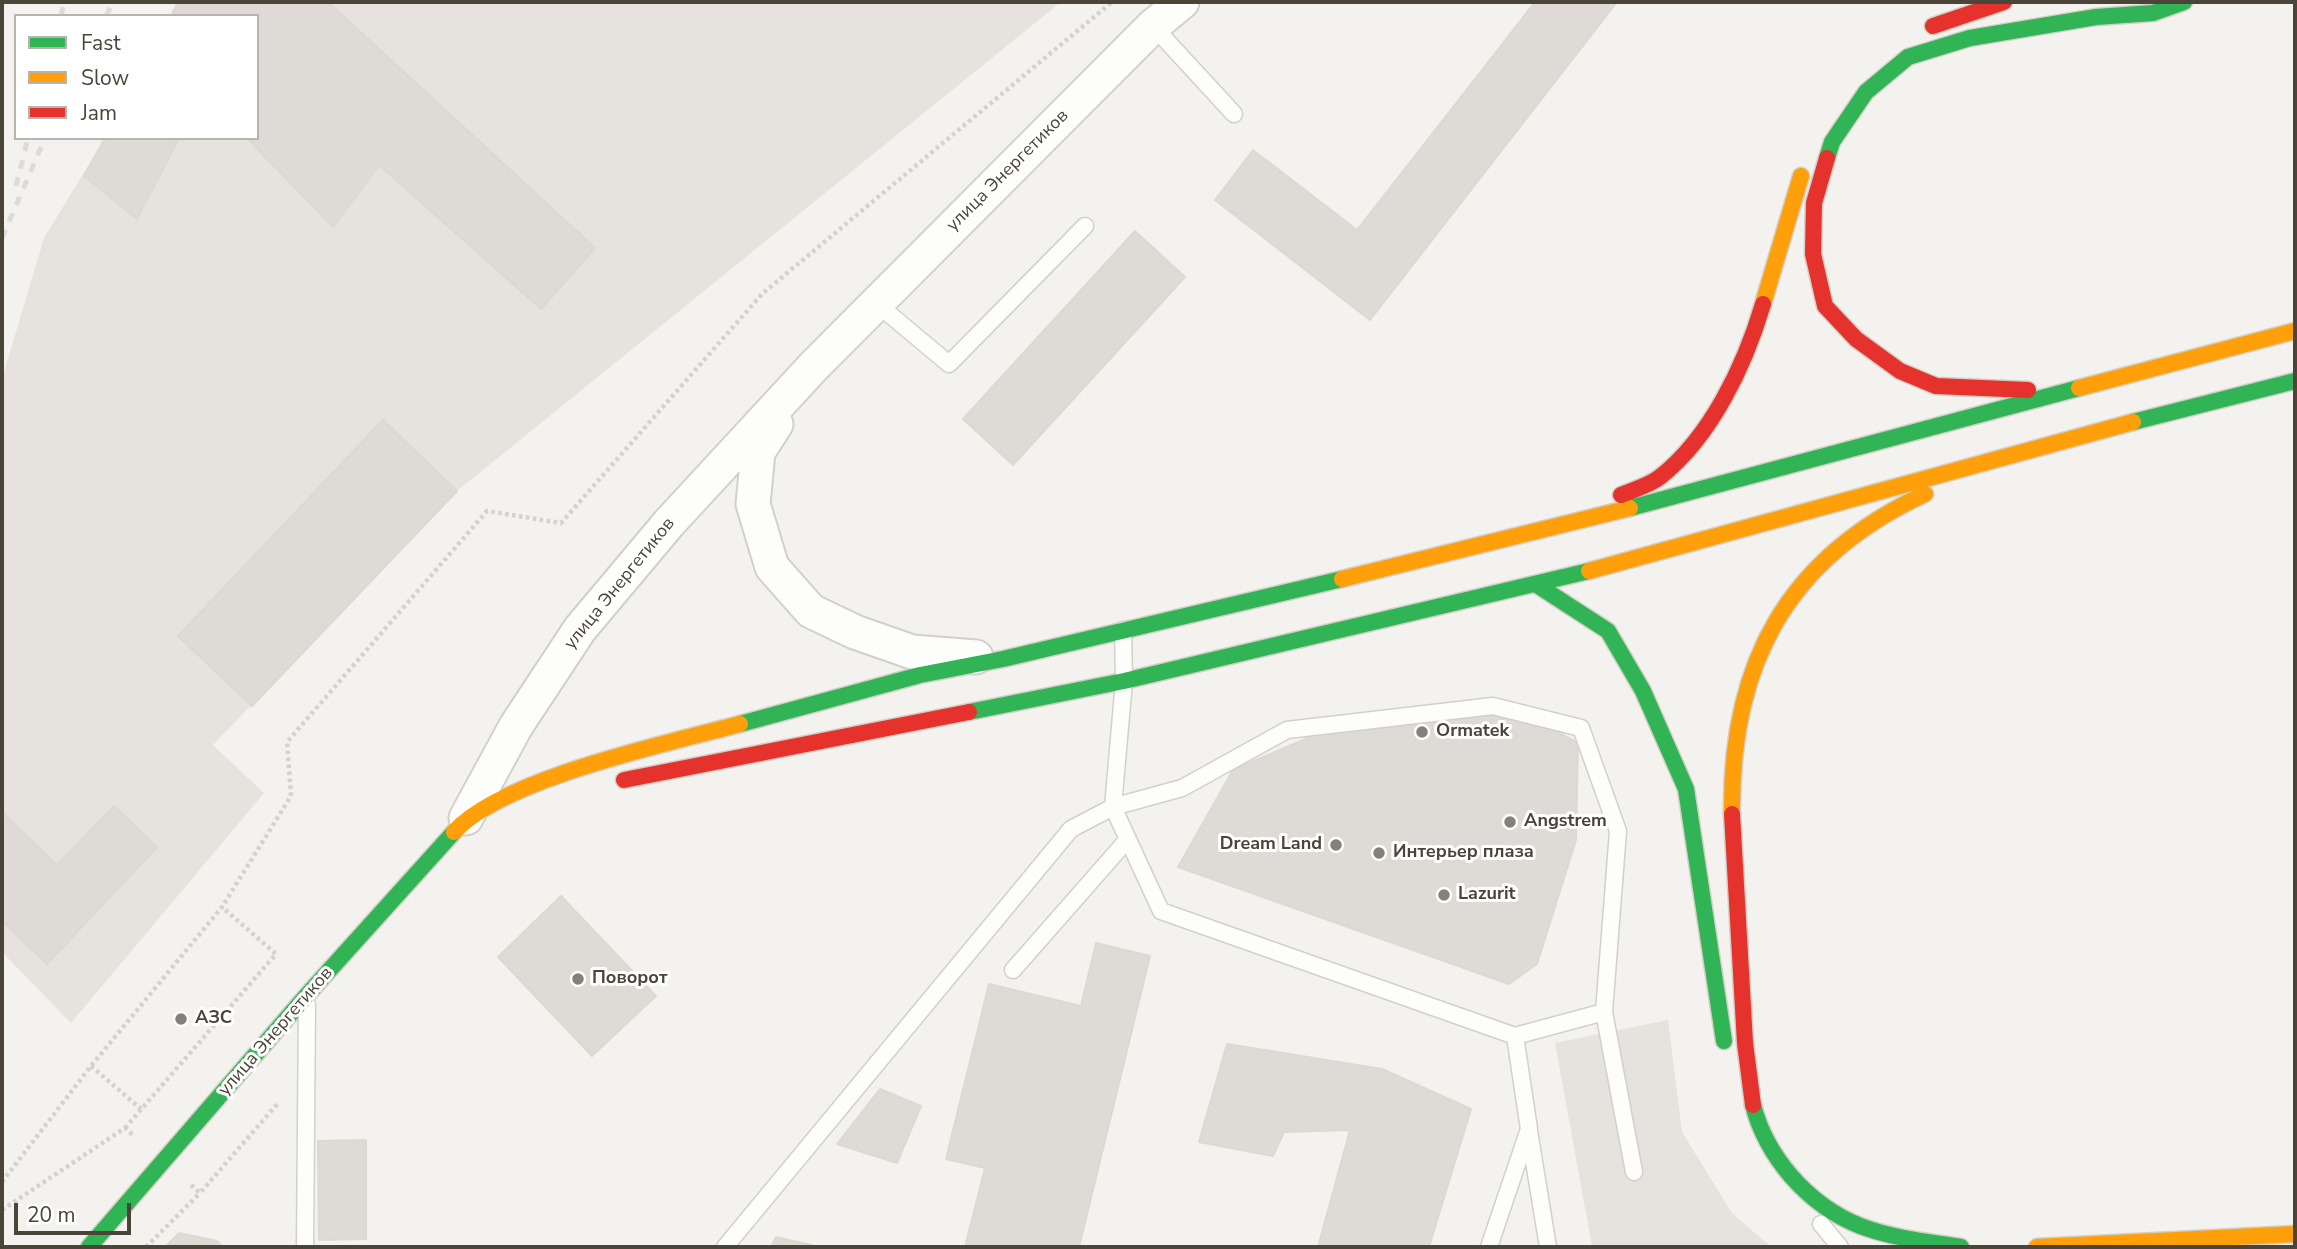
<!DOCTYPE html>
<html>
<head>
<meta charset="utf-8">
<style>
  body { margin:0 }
  #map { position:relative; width:2297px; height:1249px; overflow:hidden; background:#f4f2ee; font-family:"Nunito Sans",sans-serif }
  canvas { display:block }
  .frame { position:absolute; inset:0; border:4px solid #4b4439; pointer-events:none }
  .legend { position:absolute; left:14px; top:14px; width:245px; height:126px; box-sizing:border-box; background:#fff; border:2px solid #b7b4b0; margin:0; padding:9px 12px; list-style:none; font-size:21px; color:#4b4439 }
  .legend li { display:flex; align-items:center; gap:14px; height:35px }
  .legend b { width:35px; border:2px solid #b7b4b0 }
  .scale { position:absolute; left:14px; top:1203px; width:117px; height:32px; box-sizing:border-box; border:4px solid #4b4439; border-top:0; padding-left:9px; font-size:21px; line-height:24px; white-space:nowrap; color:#4b4439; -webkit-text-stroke:5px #fff; paint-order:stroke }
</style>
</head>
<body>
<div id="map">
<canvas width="2297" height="1249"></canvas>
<div class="frame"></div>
<ul class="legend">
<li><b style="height:9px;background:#30b455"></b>Fast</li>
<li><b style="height:9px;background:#ff9f0a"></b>Slow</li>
<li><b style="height:9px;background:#e5322d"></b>Jam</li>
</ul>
<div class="scale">20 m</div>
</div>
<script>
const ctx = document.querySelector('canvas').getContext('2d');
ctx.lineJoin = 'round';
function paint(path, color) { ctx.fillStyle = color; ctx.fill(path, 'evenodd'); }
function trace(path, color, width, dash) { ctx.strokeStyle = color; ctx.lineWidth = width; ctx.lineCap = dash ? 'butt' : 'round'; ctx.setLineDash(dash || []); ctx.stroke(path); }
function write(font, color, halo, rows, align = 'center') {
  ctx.font = font + ' "Nunito Sans",sans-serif'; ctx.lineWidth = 6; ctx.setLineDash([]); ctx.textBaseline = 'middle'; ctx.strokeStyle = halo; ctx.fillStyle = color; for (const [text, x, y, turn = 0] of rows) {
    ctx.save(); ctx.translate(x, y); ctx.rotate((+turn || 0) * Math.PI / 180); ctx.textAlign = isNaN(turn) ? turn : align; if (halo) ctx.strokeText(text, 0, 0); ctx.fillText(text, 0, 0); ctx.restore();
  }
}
paint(new Path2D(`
  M178 2H1061L457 491 213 745 264 793 71 1023 2 952V379L44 238 105 138H257V16H171Z`), '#e6e2de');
paint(new Path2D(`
  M1668 1020 1682 1132 1732 1213 1771 1247H1592L1555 1043Z`), '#e6e3df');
const building = new Path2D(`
  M178 2H328L595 248 541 309 379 165 333 227 247 138H257V16H171Z
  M1535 2H1617L1370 320 1215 200 1253 150 1357 230Z
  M105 138H179L137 219 84 176Z
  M1135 231 1185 277 1013 465 963 419Z
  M383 420 457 491 252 706 178 636Z
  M1440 713 1526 716 1578 743 1576 840 1537 964 1509 984 1178 867 1233 770 1324 731Z
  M114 806 157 847 47 964 2 921V812L57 865Z
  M561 896 656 996 592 1056 498 957Z
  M1096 943 1150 956 1079 1247H965L985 1168 946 1159 989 984 1081 1006Z
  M1227 1044 1382 1069 1471 1109 1429 1247H1318L1350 1130 1284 1132 1273 1156 1199 1142Z
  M880 1089 921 1106 897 1163 837 1144Z
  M366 1140V1239L319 1240 318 1141Z
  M179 1233 217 1241 222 1247H165Z
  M776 1237 820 1247H771Z`);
paint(building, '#dedbd6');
trace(building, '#dcd9d4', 2);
const lane = new Path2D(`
  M1153 26 1234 114
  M876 303 949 364 1085 226
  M1123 630 1124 681 1113 807 1161 911 1515 1036 1529 1129 1489 1247
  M1013 970 1128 839
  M1604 1012 1634 1172
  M1529 1131 1548 1247
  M1821 1224 1840 1247
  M305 1247 307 1004
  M725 1247 1071 829 1113 807 1182 788 1287 730 1493 706 1581 728 1618 831 1604 1012 1515 1036`);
const street = new Path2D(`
  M776 424 758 452 753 504 772 567 811 611 855 632 912 652 976 657
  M466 818 516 726 580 629 669 523 814 366 1153 26 1182 2`);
const fast = new Path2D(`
  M1827 158 1832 142 1866 92 1908 57 1970 38 2096 17 2153 13 2184 2
  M2133 422 2295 381
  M1630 508 2079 388
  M1537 585 1608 631 1643 691 1686 789 1724 1041
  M969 712 1124 681 1589 571
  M740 724 920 675 1003 659 1342 579
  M1753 1105C1760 1132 1773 1155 1791 1176 1841 1233 1890 1236 1961 1247
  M89 1247 307 995 454 832`);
const slow = new Path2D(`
  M1763 304 1801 176
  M2079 388 2295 331
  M1589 571 2133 422
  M1342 579 1630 508
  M1732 814C1730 664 1787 558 1925 494
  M454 832C501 779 669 743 740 724
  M2037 1247 2295 1234`);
const jam = new Path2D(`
  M1933 26 2004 2
  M1827 158 1814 203 1813 254 1825 306 1856 339 1900 371 1936 386 2028 390
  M1621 495C1633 490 1650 485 1660 477 1711 437 1745 365 1763 304
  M624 780 969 712
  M1732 814 1745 1043 1753 1105`);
trace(lane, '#d2d0cb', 19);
trace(street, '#d2d0cb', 37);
trace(fast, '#d3cfc5', 19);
trace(slow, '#d3cfc5', 19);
trace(jam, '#d3cfc5', 19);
trace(new Path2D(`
  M91 1066 141 1109
  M125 1128 276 954 222 907
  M2 1182 91 1066 222 907 291 796 287 742 487 511 561 523 762 294 1112 2
  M191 1185 200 1193 279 1102
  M2 1210 125 1128 134 1136
  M146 1247 200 1193`), '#d3d2cc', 4.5, [3.5, 3.5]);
trace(lane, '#fdfdfc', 16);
trace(street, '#fdfdfc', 33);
trace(fast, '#30b455', 16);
trace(slow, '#ff9f0a', 16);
trace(jam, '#e5322d', 16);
trace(new Path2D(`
  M61 16 64 2
  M106 16 113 2
  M16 186 28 138
  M2 238 45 138`), '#dbdbda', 5, [9, 9]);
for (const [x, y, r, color] of [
  [1422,732,7,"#868178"],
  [1510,822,7,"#868178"],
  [1336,845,7,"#868178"],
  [1379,853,7,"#868178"],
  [1444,895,7,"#868178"],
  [578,979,7,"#868178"],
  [181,1019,7,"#868178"]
]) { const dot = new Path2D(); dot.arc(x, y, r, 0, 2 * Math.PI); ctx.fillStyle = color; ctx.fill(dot); trace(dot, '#fff', 2.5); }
write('18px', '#4b4439', '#fff', [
  ["улица Энергетиков",1008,171,-45],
  ["улица Энергетиков",620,584,-51],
  ["улица Энергетиков",276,1032,-49]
]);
write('bold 18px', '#4b4439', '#fff', [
  ["Ormatek",1436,732],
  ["Angstrem",1524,822],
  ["Dream Land",1322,845,"right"],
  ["Интерьер плаза",1393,853],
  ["Lazurit",1458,895],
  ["Поворот",592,979],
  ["АЗС",195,1019]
], 'left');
</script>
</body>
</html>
